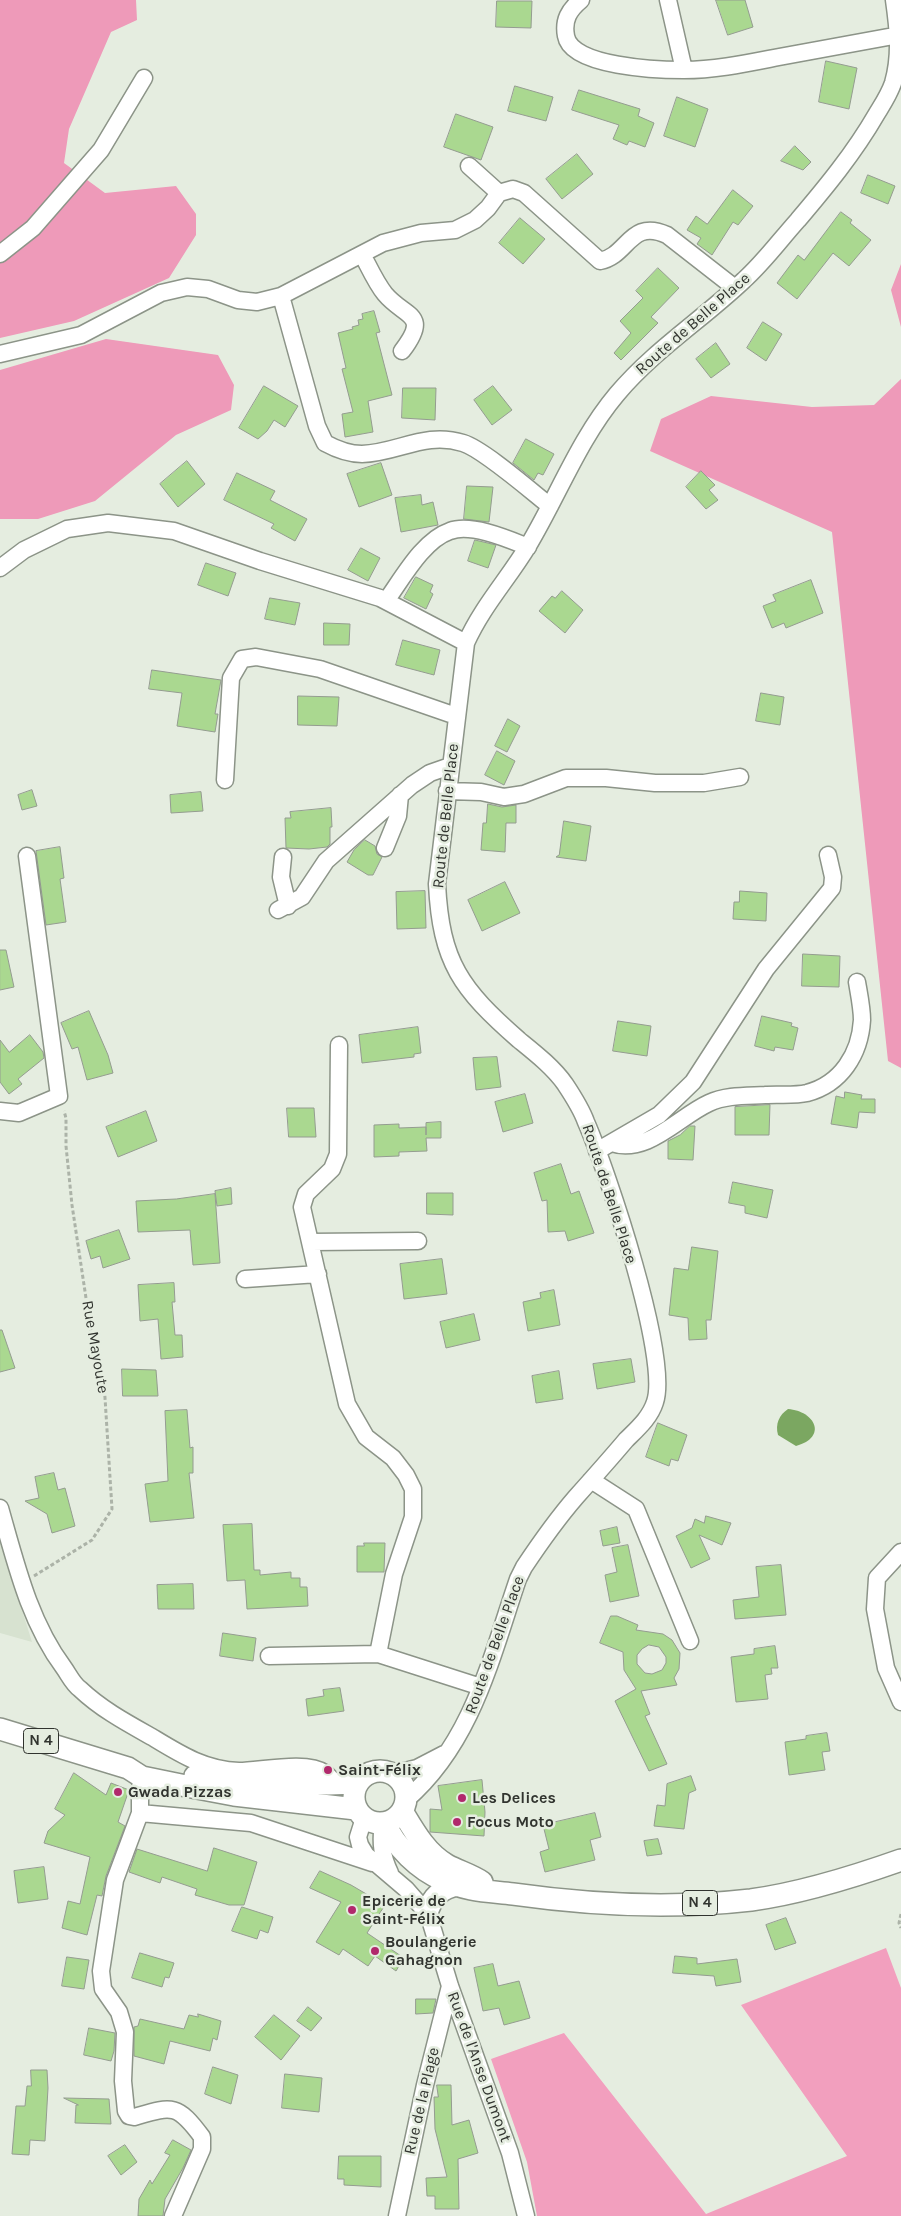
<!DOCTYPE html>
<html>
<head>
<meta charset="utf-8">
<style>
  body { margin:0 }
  canvas { display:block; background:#e5ede0 }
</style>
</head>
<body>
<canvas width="901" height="2216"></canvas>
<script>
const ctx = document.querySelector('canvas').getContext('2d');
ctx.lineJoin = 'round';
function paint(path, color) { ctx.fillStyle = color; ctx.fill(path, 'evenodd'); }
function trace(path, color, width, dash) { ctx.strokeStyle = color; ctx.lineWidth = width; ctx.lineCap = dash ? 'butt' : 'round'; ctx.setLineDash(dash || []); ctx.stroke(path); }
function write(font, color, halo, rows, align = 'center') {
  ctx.font = font + ' Karla,sans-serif'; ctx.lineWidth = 5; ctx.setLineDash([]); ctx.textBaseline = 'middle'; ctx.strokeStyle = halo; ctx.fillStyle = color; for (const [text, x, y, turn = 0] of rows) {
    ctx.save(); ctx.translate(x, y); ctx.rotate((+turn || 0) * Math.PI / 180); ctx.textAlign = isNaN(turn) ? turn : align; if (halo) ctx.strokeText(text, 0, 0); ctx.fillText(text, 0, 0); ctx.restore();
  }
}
paint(new Path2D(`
  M0 1540 32 1642 0 1633Z`), '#d7e2d0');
paint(new Path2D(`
  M886 1948 901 1988V2216H537L527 2162 491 2059 564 2033 706 2214 847 2156 741 2005Z`), '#f29fbe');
paint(new Path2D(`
  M0 0H136L137 20 111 32 69 129 64 163 105 193 176 186 196 214V235L169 278 74 321 0 338Z
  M901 264V327L891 290Z
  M106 339 218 355 234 385 231 410 176 435 95 501 38 519H0V370Z
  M901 379V1068L888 1061 832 532 650 451 661 419 711 396 812 407 874 405Z`), '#ee9ab9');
paint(new Path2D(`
  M788 1409C815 1411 828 1437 796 1446L778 1435C775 1424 779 1415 788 1409Z`), '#7ba761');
const building = new Path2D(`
  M716 0H745L753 27 728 35Z
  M497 1H532L531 28 496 27Z
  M826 61 857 68 849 109 819 102Z
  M515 86 553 97 546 121 508 111Z
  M579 90 640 109 638 116 654 123 645 147 629 141 627 145 613 139 619 125 572 110Z
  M677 97 708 109 695 147 664 136Z
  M456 114 493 127 481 160 444 147Z
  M795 146 811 162 803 170 781 161Z
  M577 154 593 174 562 199 546 179Z
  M868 175 895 186 888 204 861 193Z
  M733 190 753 206 738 225 733 222 712 255 697 244 701 238 687 230 696 216 707 224Z
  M841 212 852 220 850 223 871 240 849 266 833 253 797 299 777 283 798 255 804 260Z
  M520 218 545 239 523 264 499 243Z
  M658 268 679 288 651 317 658 323 621 360 614 353 631 333 620 321 643 298 636 291Z
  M374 311 380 332 376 333 392 395 368 401 373 432 345 437 342 414 353 412 342 369 346 368 338 333 353 329 352 327 359 325 358 320 363 319 362 314Z
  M763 322 782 334 766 361 747 348Z
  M716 343 730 364 711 378 696 359Z
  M264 386 298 406 285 427 274 420 267 431 258 439 239 428Z
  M493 386 512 410 492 425 474 400Z
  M403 388H436L435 420 402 418Z
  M526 439 554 454 543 475 538 473 534 480 513 463Z
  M187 461 205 484 178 507 160 484Z
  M381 463 392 495 359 507 347 474Z
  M701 471 715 485 709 490 718 500 706 509 686 487Z
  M237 473 275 491 270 500 307 519 295 541 271 528 274 524 224 500Z
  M467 486 493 487 489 522 464 519Z
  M421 495 422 505 433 502 438 525 401 532 395 498Z
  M475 540 496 545 488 568 468 561Z
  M361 548 380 558 368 581 348 570Z
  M206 563 236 573 228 596 198 585Z
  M416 577 433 585 430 592 433 594 426 609 404 598Z
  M811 580 823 613 786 628 784 623 772 628 763 606 776 601 773 595Z
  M562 591 583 610 565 633 539 611 552 596 555 598Z
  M270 598 300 603 295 625 265 619Z
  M324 623 350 624 349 645H324Z
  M403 640 440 650 434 675 396 665Z
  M152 670 221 680 215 714H218L215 732 177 726 182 693 149 689Z
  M761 693 784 697 780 725 756 721Z
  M298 696 339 697 337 726 298 725Z
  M508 719 520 726 507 752 495 746Z
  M497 751 515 761 504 785 485 775Z
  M32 790 37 806 22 810 18 795Z
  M201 792 203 811 171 813 170 795Z
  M488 804 502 807 516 805V823H506L505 852 481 850 483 823H486Z
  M331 808 332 827H330V844L327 847 309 849 286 848 285 818H291L290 812Z
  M564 821 591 826 586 861 556 857 559 855Z
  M365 840 375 846 377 854 382 857 373 875H368L347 862 354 850Z
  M60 847 64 878 60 879 66 922 46 925 36 851Z
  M505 882 520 913 482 931 468 900Z
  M425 891 426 928 397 929 396 892Z
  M740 891 767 893 766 921 733 919 734 902H739Z
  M0 950H6L14 987 0 990Z
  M803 954 840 956 839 987 802 986Z
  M89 1011 108 1055 113 1073 87 1080 78 1047 72 1049 61 1023Z
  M762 1016 792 1023 791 1026 798 1028 793 1050 775 1047 774 1051 755 1046Z
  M618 1021 651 1026 647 1056 613 1051Z
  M418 1027 421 1053 414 1054V1057L362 1063 359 1035Z
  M30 1035 43 1052 44 1058 18 1079 22 1084 9 1094 0 1082V1040L9 1052Z
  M497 1057 501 1087 476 1090 473 1058Z
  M845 1092 862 1095 861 1099H875V1113L859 1112 857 1128 831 1124 836 1096 844 1098Z
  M525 1094 533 1123 503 1132 495 1102Z
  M770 1105 769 1135H735V1107Z
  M287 1108H314L316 1137H289Z
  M146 1111 157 1141 118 1157 106 1127Z
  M441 1122V1138H426L427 1151 399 1152V1156L374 1157V1125L399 1124V1128L426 1127V1135V1123Z
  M690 1126H695L693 1160 668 1159V1141L680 1135Z
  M561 1164 571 1194 579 1191 594 1233 568 1241 565 1231 548 1232 547 1200 542 1201 534 1173Z
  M733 1182 773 1190 767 1218 745 1213V1206L729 1203Z
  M231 1188 232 1204 217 1206 215 1191Z
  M427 1193H453V1215L427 1214Z
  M215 1194 220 1263 193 1265 190 1230 138 1232 136 1201 176 1199Z
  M119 1230 130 1259 103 1268 100 1256 91 1259 86 1241Z
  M692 1247 718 1251 711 1320H706L707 1339 689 1340 688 1318 669 1315 674 1268 688 1270Z
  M442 1259 447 1294 404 1299 400 1264Z
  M174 1283 175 1302H172L175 1335H182L183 1357 161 1359 158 1319 140 1321 138 1285Z
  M554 1290 560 1325 528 1331 523 1302 541 1298 540 1293Z
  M474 1314 480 1340 446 1348 440 1322Z
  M0 1330H2L15 1368 0 1372Z
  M631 1359 635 1382 597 1389 593 1364Z
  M122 1369 156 1370 158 1396H123Z
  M559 1371 563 1399 536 1403 532 1376Z
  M187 1410 190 1448 193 1447V1473H189L194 1518 150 1522 145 1484 168 1481 165 1411Z
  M658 1423 687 1435 678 1461 671 1459 669 1466 646 1457Z
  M54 1473 58 1490 65 1488 75 1526 52 1533 47 1514 25 1501 39 1498 35 1477Z
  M706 1516 731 1523 722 1545 699 1535 710 1559 691 1568 676 1536 692 1528 695 1519 704 1523Z
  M252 1524 254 1570H260V1575L291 1572V1578H300V1587H307L308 1606 247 1609 245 1580 227 1581 223 1525Z
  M617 1527 620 1543 603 1546 600 1531Z
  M364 1543H385L384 1572H357V1546H364Z
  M628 1545 639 1596 610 1602 605 1575 617 1572 612 1548Z
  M781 1565 786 1615 735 1619 733 1600 759 1597 756 1567Z
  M193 1584 194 1609H158L157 1585Z
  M611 1616H617L638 1625 636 1630 663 1634 672 1640 680 1653 679 1669 674 1678 677 1685 641 1691 650 1714 645 1716 667 1764 649 1771 615 1701 636 1689 624 1670 623 1652 600 1643ZM649 1645 659 1647 666 1657V1663L662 1670 652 1674 645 1673 637 1664V1655L642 1649Z
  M223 1633 256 1638 253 1661 220 1656Z
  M775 1646 778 1668H771L772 1674 765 1675 768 1699 736 1702 731 1657 754 1654V1649Z
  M340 1688 344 1711 308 1716 306 1699 324 1696 323 1690Z
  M827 1733 830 1751 822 1752 825 1770 789 1775 785 1742 806 1739V1736Z
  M74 1773 106 1795 111 1783 129 1790 118 1822 125 1826 106 1876 102 1896 97 1895 87 1935 62 1928 68 1901 80 1904 90 1857 44 1843 48 1831 65 1815 55 1809Z
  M691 1776 696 1790 689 1793 684 1829 654 1826 657 1805 665 1806 667 1784Z
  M482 1780 485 1812 484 1836 430 1832V1809L442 1810 438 1786Z
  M595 1813 601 1837 590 1840 595 1860 545 1872 540 1852 549 1849 543 1825Z
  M658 1839 662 1854 647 1856 644 1841Z
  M214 1848 257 1862 244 1905H229L195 1895 197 1889 162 1877 160 1883 129 1872 137 1849 207 1871Z
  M44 1867 48 1899 18 1903 14 1871Z
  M320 1871 351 1885 385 1905 367 1933 404 1958 396 1971 375 1956 368 1966 343 1949 339 1955 316 1942 341 1902 310 1888Z
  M242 1907 273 1917 268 1933 260 1930 257 1939 232 1931Z
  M786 1918 796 1943 775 1950 766 1925Z
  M140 1953 174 1963 169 1978 165 1977 162 1987 132 1978Z
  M675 1956 697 1958V1964L737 1959 741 1982 716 1986 714 1976 673 1973Z
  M67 1957 89 1960 84 1989 62 1986Z
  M493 1964 498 1986 519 1981 530 2018 504 2025 499 2008 483 2011 474 1968Z
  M416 1999H436L433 2013 416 2014Z
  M308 2007 322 2018 311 2031 297 2021Z
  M198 2014 221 2021 217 2040 213 2038 210 2051 170 2041 164 2064 134 2056V2027L138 2026 140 2019 184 2029 189 2015 198 2017Z
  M274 2015 300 2036 281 2060 255 2037Z
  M89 2028 115 2033 114 2051 111 2061 84 2055Z
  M213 2067 238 2075 231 2104 205 2094Z
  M31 2070H47L48 2088 45 2141 30 2140 29 2155 12 2154 16 2106H25L27 2086H31Z
  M285 2074 322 2078 319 2112 282 2108Z
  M437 2085H451L452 2125 469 2120 478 2153 458 2159 459 2209H435V2196H427L426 2178 447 2177 435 2129 434 2097H438Z
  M64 2098 109 2099 111 2124 75 2123 76 2105H78Z
  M173 2140 191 2150 183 2168 165 2199 163 2216H138L139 2199 150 2180 152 2184 170 2155 165 2153Z
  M125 2145 137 2162 121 2175 108 2156Z
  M339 2156H381V2187L344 2185V2179H338Z`);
paint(building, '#aad890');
trace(building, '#949c90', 1);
const minor = new Path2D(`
  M581 0C569 10 563 20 566 36 571 67 659 70 684 70 716 70 748 63 779 57 819 50 859 42 899 35
  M668 0 684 70
  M469 166 499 193 513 189 524 193 600 261C628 256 630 218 667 235L735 288
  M0 254 33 228 101 150 144 78
  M362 254C369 267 376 283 385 294 405 318 431 313 402 351
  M281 296 317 426 325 443C336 449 349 454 362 454 398 453 425 431 463 443 483 449 531 491 550 506
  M0 354 81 335 161 293 187 287 208 289 238 300 257 302 281 296 383 243 421 233 455 230 475 220 488 208 499 193
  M0 568 24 550 67 529 108 523 174 531 260 561 380 598 466 643
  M386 601C402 579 423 540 450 531 471 523 508 539 528 547
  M225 780 231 678 242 659 256 657 320 669 456 716
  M447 791 481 792 504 797 524 794 566 778H606L655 783H704L740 777
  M385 848 398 816 400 795
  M283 857 281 877 288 906
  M278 910 302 897 326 861 412 785 430 773 450 766
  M339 1045 338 1154 332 1169 306 1194 302 1207 347 1404 366 1437 393 1458 406 1475 413 1489V1517L394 1574 378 1654
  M0 1111 19 1113 59 1096 27 856
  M611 1143C648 1155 678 1117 709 1103 726 1095 746 1096 765 1095 778 1094 794 1096 807 1093 841 1084 860 1054 862 1020 862 1008 859 994 857 982
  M597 1151 659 1115 693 1082 766 969 832 888 833 877 828 855
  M311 1242 418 1241
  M245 1279 318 1274
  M591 1480 636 1509 690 1641
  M0 1508C16 1564 29 1621 64 1668 69 1675 73 1684 80 1689 101 1709 127 1723 152 1737 180 1754 205 1770 239 1771 260 1771 306 1760 325 1773 329 1776 332 1780 335 1784
  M901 1552 877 1578 875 1609 886 1668 901 1702
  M269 1656 378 1654 481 1687
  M393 1774 417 1768 444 1754
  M142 1777 140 1788V1813L251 1823 372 1863
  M406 1800C472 1743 491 1658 518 1579L524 1567C540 1543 557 1519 576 1497 593 1478 610 1459 626 1440 637 1429 650 1418 655 1402 670 1358 607 1170 586 1122 581 1108 573 1096 565 1084 553 1067 535 1053 519 1040 461 989 441 963 437 884L466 643C482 607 508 579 528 546 558 496 579 439 617 394 654 350 703 319 744 280 764 262 780 240 798 220 826 187 854 153 876 115 882 105 889 95 893 83 901 55 898 28 894 0
  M140 1813 115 1880 101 1971 103 1989 119 2012 125 2032 123 2081 126 2111 129 2116 134 2117C172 2106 177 2103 202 2137V2149L173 2216
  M364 1818 358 1837 360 1845 366 1855 406 1889 427 1913 431 1923 450 1986 510 2153 526 2216
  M383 1823C380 1843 382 1856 390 1873
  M397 2216 425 2085 450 1986`);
const major = new Path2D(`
  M0 1729 128 1768 142 1777 181 1785 234 1795 356 1809
  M354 1797a26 26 0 1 1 52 0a26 26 0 1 1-52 0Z
  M195 1776 328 1784 358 1783
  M402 1811C414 1831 426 1853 447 1865 458 1871 472 1875 482 1882
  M385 1823C395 1847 419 1870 443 1880 467 1891 488 1891 513 1894 591 1905 672 1909 751 1900 802 1893 853 1877 901 1860
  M427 1913C432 1897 441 1888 458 1885`);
trace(minor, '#8c9488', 19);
trace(major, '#8c9488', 24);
trace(new Path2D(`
  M34 1576 92 1540 112 1509 104 1382 92 1338 72 1205 66 1146V1118L64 1111
  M901 1914 899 1923 901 1928`), '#acb3a8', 3, [4, 2.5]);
trace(minor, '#fff', 16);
trace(major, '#fff', 21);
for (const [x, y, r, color] of [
  [328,1770,5,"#b1296c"],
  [118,1792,5,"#b1296c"],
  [462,1798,5,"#b1296c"],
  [457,1822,5,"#b1296c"],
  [352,1910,5,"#b1296c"],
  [375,1951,5,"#b1296c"]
]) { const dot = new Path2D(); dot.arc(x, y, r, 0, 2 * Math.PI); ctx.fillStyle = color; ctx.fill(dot); trace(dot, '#e5ede0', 2); }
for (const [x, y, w] of [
  [41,1741,35],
  [700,1903,35]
]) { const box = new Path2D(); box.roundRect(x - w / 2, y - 12.5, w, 25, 4); ctx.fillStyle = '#e5ede0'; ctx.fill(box); trace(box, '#31342f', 1); }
write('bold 15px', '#31342f', null, [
  ["N 4",41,1741],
  ["N 4",700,1903]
]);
write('16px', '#31342f', '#e5ede0', [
  ["Route de Belle Place",693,324,-41],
  ["Route de Belle Place",446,816,-84],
  ["Route de Belle Place",609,1194,72],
  ["Rue Mayoute",95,1347,80],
  ["Route de Belle Place",495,1645,-70],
  ["Rue de l'Anse Dumont",479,2067,70],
  ["Rue de la Plage",422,2101,-77]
]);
write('bold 16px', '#31342f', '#e5ede0', [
  ["Saint-Félix",338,1770],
  ["Gwada Pizzas",128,1792],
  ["Les Delices",472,1798],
  ["Focus Moto",467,1822],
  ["Epicerie de",362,1901],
  ["Saint-Félix",362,1919],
  ["Boulangerie",385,1942],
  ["Gahagnon",385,1960]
], 'left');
</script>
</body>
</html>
